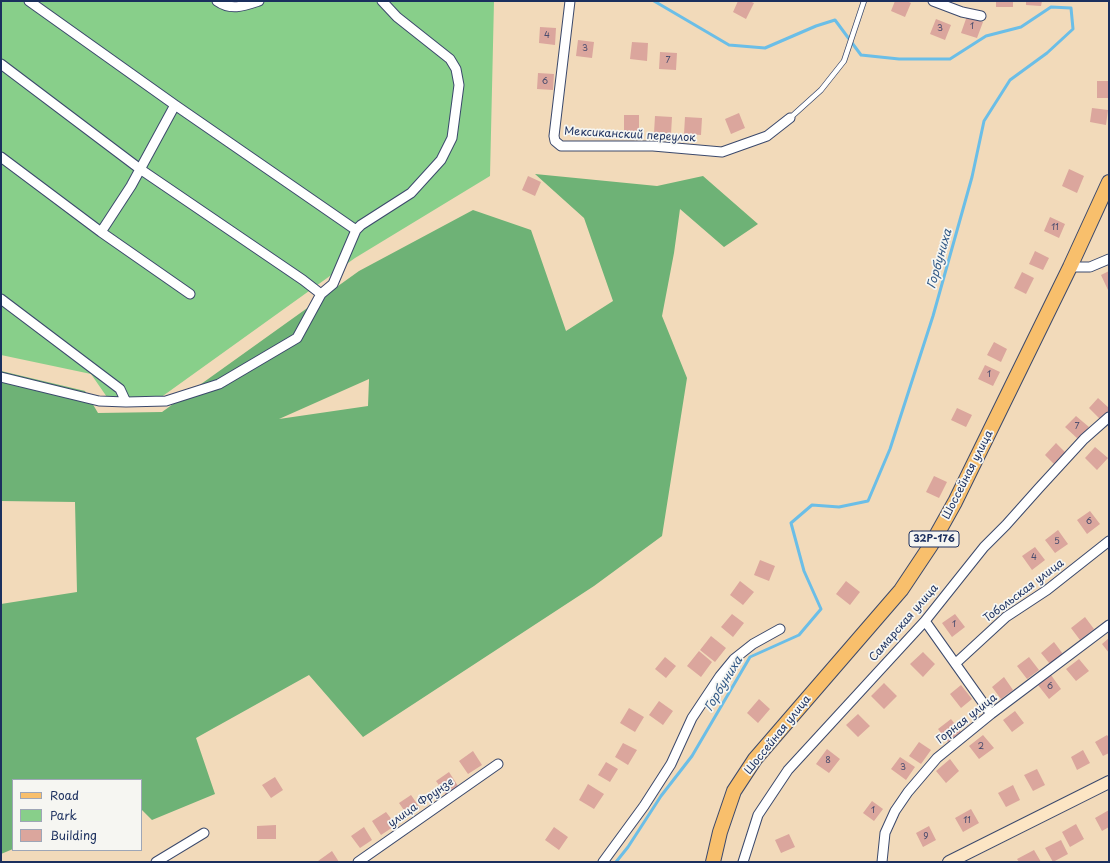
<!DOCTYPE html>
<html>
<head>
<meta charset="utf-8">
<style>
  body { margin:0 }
  #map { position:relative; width:1110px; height:863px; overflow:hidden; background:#f2daba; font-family:"Playpen Sans",sans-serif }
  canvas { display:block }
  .frame { position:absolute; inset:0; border:2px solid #1b2f5e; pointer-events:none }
  .legend { position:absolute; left:12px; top:779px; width:130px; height:72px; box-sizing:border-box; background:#f6f6f2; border:1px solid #9ea6b7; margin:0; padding:5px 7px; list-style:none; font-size:12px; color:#1b2f5e }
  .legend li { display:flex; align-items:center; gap:8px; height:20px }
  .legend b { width:20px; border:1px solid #9ea6b7 }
</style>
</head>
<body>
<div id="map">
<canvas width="1110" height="863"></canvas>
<div class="frame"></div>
<ul class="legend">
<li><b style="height:5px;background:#f8bf6c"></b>Road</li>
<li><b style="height:11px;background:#88cf8a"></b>Park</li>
<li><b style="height:11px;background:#dba69d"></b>Building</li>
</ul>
</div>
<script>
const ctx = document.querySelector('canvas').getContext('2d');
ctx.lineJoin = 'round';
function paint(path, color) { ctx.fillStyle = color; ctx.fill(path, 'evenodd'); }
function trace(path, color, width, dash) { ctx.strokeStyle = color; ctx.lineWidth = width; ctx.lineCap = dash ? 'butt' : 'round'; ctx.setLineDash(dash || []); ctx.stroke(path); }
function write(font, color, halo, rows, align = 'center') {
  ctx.font = font + ' "Playpen Sans",sans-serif'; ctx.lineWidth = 3.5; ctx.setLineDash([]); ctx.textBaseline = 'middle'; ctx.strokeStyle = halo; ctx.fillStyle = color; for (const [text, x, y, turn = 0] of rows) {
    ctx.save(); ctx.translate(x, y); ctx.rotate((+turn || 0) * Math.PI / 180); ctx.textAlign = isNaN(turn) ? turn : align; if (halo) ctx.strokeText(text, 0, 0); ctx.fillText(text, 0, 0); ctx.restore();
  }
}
paint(new Path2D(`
  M1 1H494L490 176 355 258 160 398 109 400 91 374 1 355Z`), '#88cf8a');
paint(new Path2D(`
  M535 174 657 186 703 176 758 224 724 247 680 209 674 253 662 316 687 378 662 536 594 586 363 737 309 675 196 738 215 794 152 820 141 809V780H13V849L1 854V604L77 592 75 502 1 501V371L85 391 98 413 162 412 359 271 473 210 531 230 566 331 613 301 584 218ZM369 380 368 406 279 419 369 379Z`), '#6eb276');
trace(new Path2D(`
  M616 862 628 847 661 796 692 756 750 657 799 635 821 609 804 571 791 523 812 505 839 507 868 501 890 449 933 316 972 177 984 121 1010 80 1047 53 1073 29 1071 8 1051 7 1021 27 986 36 950 59H899L861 55 835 20 816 26 765 48 729 45 654 1`), '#6bbee7', 3);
paint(new Path2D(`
  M738 1H749L754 3 746 19 733 12Z
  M895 1H907L911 3 905 17 891 11Z
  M996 1H1013V7H996Z
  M1026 1H1042L1041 6 1026 5Z
  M967 16 983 22 977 38 961 33Z
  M936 19 951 25 945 40 930 34Z
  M540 27 556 28 555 45 539 43Z
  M578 40 594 42 592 58 576 56Z
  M632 42 648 43 647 61 630 59Z
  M660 52 677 53 676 70 659 69Z
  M538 73 554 74 553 90 537 89Z
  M1097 81H1109V98H1097Z
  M1092 108 1108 110 1106 125 1090 122Z
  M739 113 745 128 731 134 725 119Z
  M624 115H639V132H624Z
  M655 116 672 117 671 134 654 133Z
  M685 117 702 118 701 135 684 134Z
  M1069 169 1084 176 1077 193 1062 186Z
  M528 176 541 182 535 196 522 190Z
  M1050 217 1065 224 1059 238 1044 231Z
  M1035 251 1049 258 1043 270 1029 264Z
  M1109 271V290H1108L1101 275Z
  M1022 272 1034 278 1026 294 1014 288Z
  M994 342 1007 349 1001 362 987 355Z
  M985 365 1000 372 993 386 978 379Z
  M1098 398 1109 408V412L1101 420 1089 408Z
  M957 408 972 415 966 427 951 420Z
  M1076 416 1089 427 1078 439 1065 427Z
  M1056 443 1066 453 1055 465 1045 455Z
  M1095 447 1108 458 1097 470 1085 458Z
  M934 476 947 482 939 498 926 492Z
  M1090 511 1100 524 1087 534 1077 520Z
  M1058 530 1068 544 1055 553 1045 540Z
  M1035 547 1045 560 1032 570 1022 556Z
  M760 560 775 566 769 581 754 575Z
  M740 581 754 592 743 605 730 595Z
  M846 581 860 592 850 605 836 594Z
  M732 614 744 623 733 637 721 627Z
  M955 614 965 627 952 637 942 623Z
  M1085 617 1094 629 1080 640 1071 628Z
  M711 636 726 648 715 662 700 650Z
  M1109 638V653L1102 644Z
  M1054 642 1063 654 1050 664 1041 653Z
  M699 651 712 662 701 677 687 666Z
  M923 652 935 664 923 677 910 664Z
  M665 657 676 666 666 678 655 669Z
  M1029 657 1039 670 1027 679 1017 666Z
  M1079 659 1089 671 1076 681 1066 669Z
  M1051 675 1061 689 1049 699 1038 685Z
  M1004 677 1013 690 1001 699 992 687Z
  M884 683 897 696 884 709 871 696Z
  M961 685 972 699 961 708 950 694Z
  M759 699 770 709 758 723 747 713Z
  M659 701 673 711 663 725 649 715Z
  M629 708 644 717 635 732 620 723Z
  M1015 711 1024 723 1012 732 1003 720Z
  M858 714 870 726 858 737 846 725Z
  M951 719 961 732 948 742 938 729Z
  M983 735 994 748 979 759 969 746Z
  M1107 735 1109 738V753L1103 756 1095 742Z
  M919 742 931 750 921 764 909 756Z
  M623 743 637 750 628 765 615 757Z
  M827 749 840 759 829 773 816 764Z
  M1083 750 1090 763 1077 770 1071 757Z
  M473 751 482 765 468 774 459 761Z
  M900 757 915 767 906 780 891 769Z
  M950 759 959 771 946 783 936 771Z
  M606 762 618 769 610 782 598 775Z
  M1037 769 1045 785 1033 791 1024 775Z
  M449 772 458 786 446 795 436 781Z
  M275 777 283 790 271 798 262 785Z
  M588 784 604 794 594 809 579 800Z
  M1013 785 1020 800 1006 807 998 793Z
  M411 795 420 808 408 816 399 803Z
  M872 801 883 809 874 821 863 813Z
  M971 809 979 823 963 832 955 818Z
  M1109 810V827L1102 831 1095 818Z
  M386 812 396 825 381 835 372 821Z
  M1076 824 1084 839 1070 847 1062 832Z
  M276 825V839H257V826Z
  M929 826 936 840 923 847 916 833Z
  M364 827 372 840 360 848 351 836Z
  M554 827 568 837 559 850 545 840Z
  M789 834 795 847 781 853 775 840Z
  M1061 840 1068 854 1053 862 1045 848Z
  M1034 850 1041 862H1019L1017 859Z
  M332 851 339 862H319L318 861Z`), '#dba69d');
const lane = new Path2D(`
  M790 118 821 90 844 61 864 1`);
const street = new Path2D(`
  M29 1 175 105 356 230
  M217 1C231 11 244 6 259 1
  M570 1 554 136 555 141 561 146H653L722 152 767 136 790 118
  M933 1 962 12 981 16
  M1 64 140 169 303 280 321 294
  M1 157 101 232 190 294
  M101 232 131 186 175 105
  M1070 267H1090L1109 259
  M1 299 120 389 126 402
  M1 377 99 401 126 402 166 401 219 384 297 338 321 294 333 284 356 230 361 225 411 193 441 160 452 138 459 85 456 69 450 59 397 17 382 1
  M925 621 991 714
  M956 663 1006 617 1047 590 1109 541
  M156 862 204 833
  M358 862 498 764
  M603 862 644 806 671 764 692 718 720 676 734 659 753 644 780 629
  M743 862 758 815 788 770 925 621 984 547 1006 525 1039 488 1084 439 1109 417
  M882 862 885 833 895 811 908 792 937 758 991 714 1109 625`);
const secondary = new Path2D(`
  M949 862 1109 782`);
const primary = new Path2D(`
  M713 862 720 832 734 791 755 759 901 590 931 545 955 502 1070 267 1109 182`);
trace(lane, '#3b496c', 6);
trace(street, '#3b496c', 11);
trace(secondary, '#3b496c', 14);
trace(primary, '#3b496c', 16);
trace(lane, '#fff', 4.5);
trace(street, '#fff', 9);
trace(secondary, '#fce5c4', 12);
trace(primary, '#f8bf6c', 14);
write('9px', '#4b4d6e', null, [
  ["1",972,27],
  ["3",940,29],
  ["4",547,36],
  ["3",585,49],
  ["7",668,61],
  ["6",545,82],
  ["11",1055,228],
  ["1",989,375],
  ["7",1077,427],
  ["6",1089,522],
  ["5",1057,542],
  ["4",1034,558],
  ["1",954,625],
  ["6",1050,687],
  ["2",981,747],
  ["8",828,761],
  ["3",903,768],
  ["1",873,811],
  ["11",967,821],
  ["9",926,837]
]);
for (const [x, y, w] of [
  [934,539,50]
]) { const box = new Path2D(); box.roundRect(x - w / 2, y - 8, w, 16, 3); ctx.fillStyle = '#f6f6f2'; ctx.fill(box); trace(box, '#1b2f5e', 1); }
write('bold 10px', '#1b2f5e', null, [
  ["32Р-176",934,539]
]);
write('11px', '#1b2f5e', '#f6f6f2', [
  ["Мексиканский переулок",630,135,3],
  ["Шоссейная улица",968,475,-63],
  ["Тобольская улица",1024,591,-37],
  ["Самарская улица",904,623,-49],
  ["Горная улица",967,719,-38],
  ["Шоссейная улица",778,735,-51],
  ["улица Фрунзе",421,803,-35]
]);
write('italic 12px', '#335a87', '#f6f6f2', [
  ["Горбуниха",940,259,-74],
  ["Горбуниха",724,684,-59]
]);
</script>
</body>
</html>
